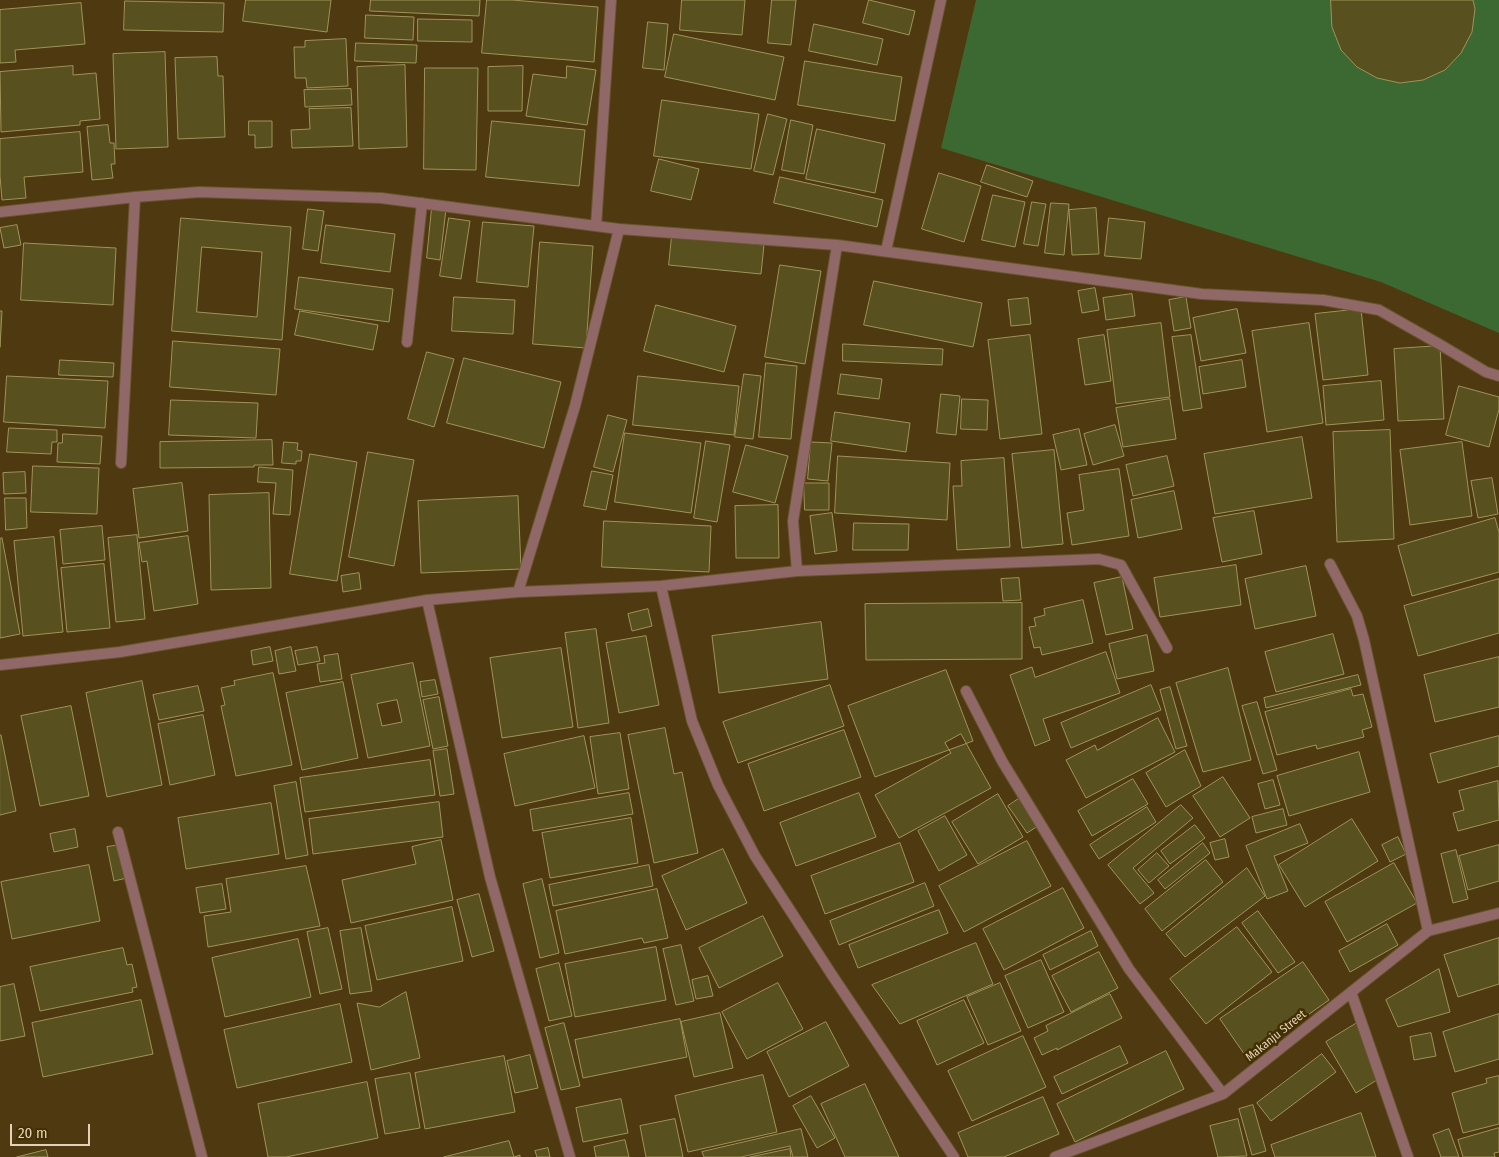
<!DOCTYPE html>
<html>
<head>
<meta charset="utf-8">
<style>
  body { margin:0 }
  #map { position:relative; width:1499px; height:1157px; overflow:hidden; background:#4f3910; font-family:"Fira Sans Condensed",sans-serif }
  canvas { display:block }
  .scale { position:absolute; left:10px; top:1124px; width:80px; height:22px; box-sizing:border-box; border:2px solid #e2d2b8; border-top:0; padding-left:6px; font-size:15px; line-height:18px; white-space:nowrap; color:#e2d2b8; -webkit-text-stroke:4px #442f03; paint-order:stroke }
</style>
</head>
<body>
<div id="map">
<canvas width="1499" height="1157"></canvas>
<div class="scale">20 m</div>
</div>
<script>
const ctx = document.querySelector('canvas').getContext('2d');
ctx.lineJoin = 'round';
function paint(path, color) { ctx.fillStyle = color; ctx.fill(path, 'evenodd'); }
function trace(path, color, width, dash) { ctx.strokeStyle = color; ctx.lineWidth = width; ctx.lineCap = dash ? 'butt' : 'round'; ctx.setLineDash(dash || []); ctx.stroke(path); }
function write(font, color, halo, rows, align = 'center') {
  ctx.font = font + ' "Fira Sans Condensed",sans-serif'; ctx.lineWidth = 5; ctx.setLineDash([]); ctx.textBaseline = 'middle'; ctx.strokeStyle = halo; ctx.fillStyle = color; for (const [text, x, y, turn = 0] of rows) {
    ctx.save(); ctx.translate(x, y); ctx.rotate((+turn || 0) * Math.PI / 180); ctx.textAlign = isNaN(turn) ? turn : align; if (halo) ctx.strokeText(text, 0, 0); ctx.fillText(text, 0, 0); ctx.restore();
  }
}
paint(new Path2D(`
  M976 0H1499V333L1381 282 941 148Z`), '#3c6932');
const building = new Path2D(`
  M246 0H331L327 32 243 21Z
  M371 0H480L479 16 370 11Z
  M487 0H512L598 7 594 62 482 53Z
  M682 0H745L742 35 680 30Z
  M772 0H796L791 45 768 43Z
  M869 0 915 11 909 35 863 23Z
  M1331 0H1473L1475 9 1472 32 1461 53 1445 70 1423 80 1400 83 1377 78 1357 67 1341 50 1332 27Z
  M125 1 224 3 223 32 124 30Z
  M81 3 85 44 15 50 16 62 0 63V10Z
  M366 15 414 17 413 40 365 38Z
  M418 19 472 20V42L418 41Z
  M648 22 668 24 664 70 643 68Z
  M814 24 883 39 877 65 809 51Z
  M674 34 784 57 775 100 665 77Z
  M346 39 348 86 307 88 306 78H295L294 47H305V41Z
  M356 43 417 45 416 63 355 61Z
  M165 52 168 147 116 149 113 54Z
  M217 57 218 76H223L225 137 178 139 175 58Z
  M805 61 902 77 895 121 798 105Z
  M405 65 407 147 359 149 357 67Z
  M73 66V75L96 73 100 119 80 121V125L1 132 0 72Z
  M523 66 522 111H488V67Z
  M567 66 596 70 587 125 526 116 533 74 566 78Z
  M425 68H478L476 170 424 169Z
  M351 89 352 105 305 107 304 90Z
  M662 100 759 114 751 169 654 156Z
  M351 108 353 146 292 148 291 130 310 129 309 109Z
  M768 114 787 119 773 175 754 171Z
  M791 120 813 125 804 174 782 170Z
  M249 121H272V147L255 148V135H249Z
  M492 121 585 130 579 186 486 177Z
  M108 125 110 143H114L115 164H111L113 178 92 180 87 127Z
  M817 129 885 144 875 193 806 179Z
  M80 132 83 172 24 177 26 198 2 200 0 176V139Z
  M659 159 699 169 691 200 651 191Z
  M987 165 1033 181 1027 197 981 182Z
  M939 173 981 186 964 242 922 229Z
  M780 177 883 200 877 227 774 203Z
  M993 195 1025 202 1015 247 982 240Z
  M1032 202 1046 204 1038 246 1024 244Z
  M1051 203 1069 204 1064 255 1045 253Z
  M432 208 446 209 440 260 427 258Z
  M1096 208 1099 254 1072 255 1069 210Z
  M308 209 324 211 318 251 303 249Z
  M181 218 291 227 282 340 172 331ZM202 247 262 252 257 317 197 312Z
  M449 218 470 221 461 279 440 276Z
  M1109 218 1145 222 1141 259 1105 256Z
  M483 222 534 226 528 287 477 282Z
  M17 225 21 245 4 248 0 228Z
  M326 225 395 234 390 272 321 263Z
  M672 236 764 245 761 274 669 265Z
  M540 242 593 246 586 348 533 344Z
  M24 243 116 248 113 305 21 300Z
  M780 265 821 271 805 364 765 357Z
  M299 277 393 289 389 322 295 309Z
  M874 281 982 303 973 347 864 325Z
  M1095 288 1099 310 1082 313 1078 291Z
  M1132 294 1135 316 1106 320 1103 298Z
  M454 297 515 300 513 334 452 331Z
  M1186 297 1191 328 1174 331 1169 300Z
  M1028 298 1031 324 1011 326 1008 300Z
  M656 305 736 326 724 372 644 351Z
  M1237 309 1246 353 1201 361 1193 318Z
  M1361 309 1368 375 1323 380 1315 314Z
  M0 311H2L0 347Z
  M300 311 378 325 373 350 295 335Z
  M1161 323 1170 397 1116 404 1107 330Z
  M1309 323 1323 423 1267 432 1252 331Z
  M1030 335 1042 434 1000 439 988 340Z
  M1104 335 1111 381 1085 385 1078 339Z
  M1191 335 1202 408 1183 411 1172 337Z
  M173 341 280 349 276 395 170 387Z
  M843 344 943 349 942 365 843 361Z
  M1440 346 1444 419 1398 421 1394 349Z
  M427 352 454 359 434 427 408 419Z
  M464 358 561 382 544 448 447 423Z
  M60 360 114 363 113 377 59 375Z
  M1242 360 1246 387 1203 394 1199 367Z
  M766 363 797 366 791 439 759 437Z
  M744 374 761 376 753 439 735 437Z
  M841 374 882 379 879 399 838 394Z
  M7 376 108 381 105 428 4 422Z
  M638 376 739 386 734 435 633 425Z
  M1381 381 1384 420 1326 425 1323 386Z
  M1459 386 1499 397V409L1489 447 1446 435Z
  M941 394 960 396 956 435 937 433Z
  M962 399 988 400 987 430 961 429Z
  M1170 399 1176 439 1123 447 1116 408Z
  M171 400 258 403 256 438 169 435Z
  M835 412 910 423 906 452 831 441Z
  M608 415 627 420 613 472 594 467Z
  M1115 425 1124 456 1093 465 1084 434Z
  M9 428 57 430V442H52L51 454 7 452Z
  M1079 429 1087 465 1061 470 1053 435Z
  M1390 430 1394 539 1337 542 1333 432Z
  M625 433 701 443 691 513 615 502Z
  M63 434 102 436 100 464 57 462 58 443H62Z
  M1302 437 1312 498 1215 514 1204 454Z
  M272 440 273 465H254V467L160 468V442Z
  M706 441 730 445 717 522 694 518Z
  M284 442 298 443 297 450 302 451 301 461H296V464L282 463Z
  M811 442 832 443 828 481 808 479Z
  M1462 442 1472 516 1410 525 1400 450Z
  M746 445 788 456 775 503 733 492Z
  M1054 450 1063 544 1022 548 1012 454Z
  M368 452 414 460 394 566 349 557Z
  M310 454 357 462 337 581 290 574Z
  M838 456 950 463 947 520 835 513Z
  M1167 456 1174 486 1133 496 1126 465Z
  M1004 458 1010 547 957 550 953 486H962L961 461Z
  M33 466 99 468 97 514 31 512Z
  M259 467 293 470 290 515 273 514 276 483 258 482Z
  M1119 469 1129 536 1072 545 1067 513 1084 510 1079 475Z
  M592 471 613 475 606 510 584 506Z
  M25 472 26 493 4 494 3 473Z
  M1492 478 1498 514 1478 518 1471 481Z
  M182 483 188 531 139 538 133 489Z
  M804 483H829V510H805Z
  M1174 491 1182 529 1138 538 1131 500Z
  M269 493 271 588 211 590 209 495Z
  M518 496 521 569 421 573 418 501Z
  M5 498H26L27 528 6 530Z
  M778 505 779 558H736L735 506Z
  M1254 511 1262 554 1222 562 1213 518Z
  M832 513 837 551 815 554 810 516Z
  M1495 518 1499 532V572L1412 596 1398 546Z
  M604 521 711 526 709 572 602 567Z
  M854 523 909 524 908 550H853Z
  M102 526 105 560 63 564 60 530Z
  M137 535 145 619 116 622 108 538Z
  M188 536 198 604 154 611 147 561 142 562 139 543Z
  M54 537 63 632 23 636 14 541Z
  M2 538 20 634 0 638V539Z
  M104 564 110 628 67 632 61 568Z
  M1236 565 1241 605 1160 617 1154 578Z
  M1306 566 1316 616 1255 629 1245 579Z
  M359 573 361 589 343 592 341 576Z
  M1122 577 1133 629 1106 635 1094 583Z
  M1019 578 1021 600 1003 601 1001 579Z
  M1499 579V633L1418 656 1404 606Z
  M1083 600 1093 643 1042 655 1040 647 1034 648 1029 627 1036 626 1034 618 1045 615 1044 609Z
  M1022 603V659L866 660 865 604Z
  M648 609 652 626 632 631 628 614Z
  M821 622 828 679 719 693 712 636Z
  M596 629 609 723 578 728 565 633Z
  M1333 634 1344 674 1276 692 1265 652Z
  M1147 635 1154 671 1117 679 1109 644Z
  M646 636 659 705 619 713 606 643Z
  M270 647 273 661 253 665 251 651Z
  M291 647 296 671 279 674 275 651Z
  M317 647 320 661 298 665 295 651Z
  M561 648 573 727 502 738 490 658Z
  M1106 652 1120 693 1043 719 1050 740 1035 746 1010 675 1032 667 1035 677Z
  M338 654 342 679 320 682 317 664 325 663 324 656Z
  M1499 657V707L1435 722 1424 675Z
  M413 663 430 746 368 758 351 675ZM397 700 402 722 382 726 377 704Z
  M1228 668 1251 760 1203 772 1176 683Z
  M946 670 973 741 875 777 848 706Z
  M273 673 292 765 236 776 221 706 225 705 221 688 235 685 234 681Z
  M1358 675 1361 685 1266 708 1264 698Z
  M435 680 438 694 422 697 420 682Z
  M142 681 162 785 107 797 86 693Z
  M343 682 358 758 302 770 286 693Z
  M830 685 844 726 738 763 723 722Z
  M1151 685 1161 710 1071 748 1061 723Z
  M198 686 204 711 159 720 153 695Z
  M1170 687 1187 746 1176 749 1160 690Z
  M1351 689 1353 696 1363 694 1372 727 1362 730 1364 737 1317 749 1316 745 1277 755 1265 712Z
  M439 697 448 746 433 749 423 700Z
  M1257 702 1277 770 1263 774 1242 706Z
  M71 706 89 796 40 806 21 716Z
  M203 715 215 775 170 785 158 724Z
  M1158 718 1175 752 1086 798 1066 760 1095 745 1097 750Z
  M665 728 674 774 682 772 698 853 654 863 628 735Z
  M844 730 861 777 764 811 748 764Z
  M620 733 629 789 598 794 590 737Z
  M961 734 991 788 899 838 875 795 951 753 945 743Z
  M0 735H1L16 811 0 815Z
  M584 736 595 788 515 806 504 754Z
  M1499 736V766L1438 783 1430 754Z
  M447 749 454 794 440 796 433 751Z
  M1185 750 1201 786 1166 807 1146 773Z
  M1359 752 1370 792 1289 816 1277 776Z
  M430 760 435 795 305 812 300 778Z
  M1223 777 1250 818 1220 837 1193 796Z
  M1133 779 1148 804 1092 836 1078 811Z
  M1273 780 1280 805 1265 809 1258 784Z
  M1498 781 1499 820 1458 831 1453 813 1464 810 1459 791Z
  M296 782 308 855 286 859 274 786Z
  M629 793 633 814 533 831 530 810Z
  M859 793 876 837 796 866 780 823Z
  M998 794 1023 837 978 864 952 822Z
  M1020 798 1038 826 1027 833 1008 806Z
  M439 802 443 837 313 854 309 819Z
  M271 803 279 854 186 869 178 818Z
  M1181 805 1193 818 1133 868 1154 893 1140 904 1108 865Z
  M1147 807 1156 822 1099 859 1090 845Z
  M1283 809 1287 825 1256 833 1252 817Z
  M945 816 967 855 939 871 918 831Z
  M631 818 638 863 550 878 542 833Z
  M1352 819 1378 861 1305 907 1279 865Z
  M1300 824 1308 843 1274 856 1288 891 1267 899 1246 846Z
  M1195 825 1205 838 1170 864 1161 851Z
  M75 829 78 847 54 852 50 834Z
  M1398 837 1406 854 1390 862 1382 845Z
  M1225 839 1229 857 1215 860 1210 843Z
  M441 840 453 900 351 923 342 880 416 864 412 847Z
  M1027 841 1051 886 964 932 939 886Z
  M900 843 914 882 825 914 811 876Z
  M1203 843 1210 853 1165 889 1158 880Z
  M120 845 127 878 114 881 107 847Z
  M1499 845V881L1468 890 1459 856Z
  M723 849 747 903 686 930 662 876Z
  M1456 850 1468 899 1453 903 1441 854Z
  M1157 853 1169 866 1149 883 1138 870Z
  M1206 860 1223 882 1162 931 1145 909Z
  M1394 863 1417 903 1347 942 1325 902Z
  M89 865 100 921 12 939 1 882Z
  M649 865 653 886 553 906 549 885Z
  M306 866 320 926 208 947 204 916 231 912 226 879Z
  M1247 868 1265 896 1185 957 1166 934Z
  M542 879 559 953 540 958 523 884Z
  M925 883 934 906 839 945 830 921Z
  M222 884 226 909 200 913 196 888Z
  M1063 888 1084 928 1004 970 983 929Z
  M657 889 668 938 644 943 642 938 565 954 556 911Z
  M479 894 494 951 472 957 457 900Z
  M452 907 463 961 377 980 365 926Z
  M939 910 948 933 858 968 849 945Z
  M1258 911 1295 962 1278 973 1242 923Z
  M763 916 783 956 719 988 699 948Z
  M1387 924 1398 945 1350 972 1339 951Z
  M1237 927 1272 972 1206 1024 1170 979Z
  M328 928 342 989 320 994 307 932Z
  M361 928 372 991 350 994 340 931Z
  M1091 931 1098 946 1050 970 1043 955Z
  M1499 938V984L1458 997 1444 955Z
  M298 939 311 997 225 1017 212 958Z
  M976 943 993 984 900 1024 872 985Z
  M681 945 694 1001 676 1005 663 949Z
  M656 947 666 1000 575 1017 565 964Z
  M123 948 127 965 132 964 137 987 132 988 133 992 40 1011 30 967Z
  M1099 952 1118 988 1071 1012 1052 976Z
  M1041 960 1064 1012 1028 1028 1005 976Z
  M1303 962 1329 1000 1247 1058 1220 1019Z
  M559 963 572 1016 549 1021 536 969Z
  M1439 969 1450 1012 1398 1027 1386 1000Z
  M708 976 713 996 696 999 692 980Z
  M778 983 803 1029 747 1059 722 1012Z
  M1000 983 1021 1031 988 1045 967 997Z
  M14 984 25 1036 0 1041V987Z
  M406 992 420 1058 371 1070 357 1003 379 1007Z
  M1110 994 1122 1018 1057 1050V1048L1042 1055 1034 1038 1048 1031 1046 1026Z
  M141 1000 153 1054 43 1077 32 1023Z
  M964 1000 984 1043 937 1065 917 1021Z
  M340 1004 352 1062 237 1088 224 1030Z
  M720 1013 733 1068 694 1077 681 1022Z
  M1499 1014V1059L1455 1072 1443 1032Z
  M680 1019 687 1057 583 1078 575 1040Z
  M826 1022 849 1066 789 1097 767 1052Z
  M564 1023 580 1086 561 1090 545 1028Z
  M1357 1023 1380 1078 1356 1093 1326 1042Z
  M1431 1033 1436 1056 1414 1060 1410 1037Z
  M1023 1036 1046 1087 972 1121 948 1071Z
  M1120 1046 1128 1063 1062 1094 1054 1077Z
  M1166 1051 1184 1089 1075 1142 1057 1104Z
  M1322 1054 1336 1072 1271 1121 1257 1103Z
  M530 1055 538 1088 515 1093 507 1061Z
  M504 1056 515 1112 425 1129 415 1073Z
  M410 1073 420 1128 385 1134 375 1079Z
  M763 1075 777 1132 688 1152 675 1096Z
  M1499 1076V1124L1463 1133 1452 1093 1487 1083 1486 1079Z
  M367 1082 378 1138 286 1157H268L258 1104Z
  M865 1084 899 1157H845L821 1104Z
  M811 1096 835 1138 817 1148 793 1106Z
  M1043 1097 1059 1134 1004 1157H968L958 1133Z
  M621 1099 628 1133 583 1142 576 1108Z
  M1253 1105 1266 1151 1252 1155 1239 1109Z
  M1361 1113 1376 1157H1275L1271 1145Z
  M675 1119 683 1157H646L640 1126Z
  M1238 1119 1247 1156 1218 1157 1210 1126Z
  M1499 1128V1152L1494 1153 1495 1157H1463L1458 1140Z
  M801 1129 808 1157H793L790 1146 741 1157H704L702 1152Z
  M1449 1129 1459 1157H1441L1433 1135Z
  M625 1140 629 1157H596L594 1147Z
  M509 1141 514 1157 520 1155V1157H444Z
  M548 1148 550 1157H537L535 1151Z
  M790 1149 791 1157H750Z
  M46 1150 48 1157H17Z`);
paint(building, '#58501e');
trace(building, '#9e9459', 1);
const street = new Path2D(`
  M0 212 135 197 199 192 381 198 619 229 575 406 518 592
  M596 226 611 0
  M619 229 837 245 1202 294 1323 300 1379 310 1439 344 1486 372 1499 376
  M886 251 941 0
  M407 342 422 203
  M121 463 135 197
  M1330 564 1357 616 1364 640 1428 931
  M797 571 793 521 837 245
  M661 586 797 571 1099 559 1121 565 1167 648
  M427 600 490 877 570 1157
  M0 665 120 652 427 600 518 592 661 586 692 721 718 785 755 856 832 975 954 1157
  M966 691 1002 761 1129 969 1223 1094
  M118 832 202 1157
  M1351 992 1408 1157
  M1055 1157 1223 1094 1428 931 1499 913`);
trace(street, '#69552e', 12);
trace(street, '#916868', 10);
write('12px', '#e2d2b8', '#442f03', [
  ["Makanju Street",1276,1036,-39]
]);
</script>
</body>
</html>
